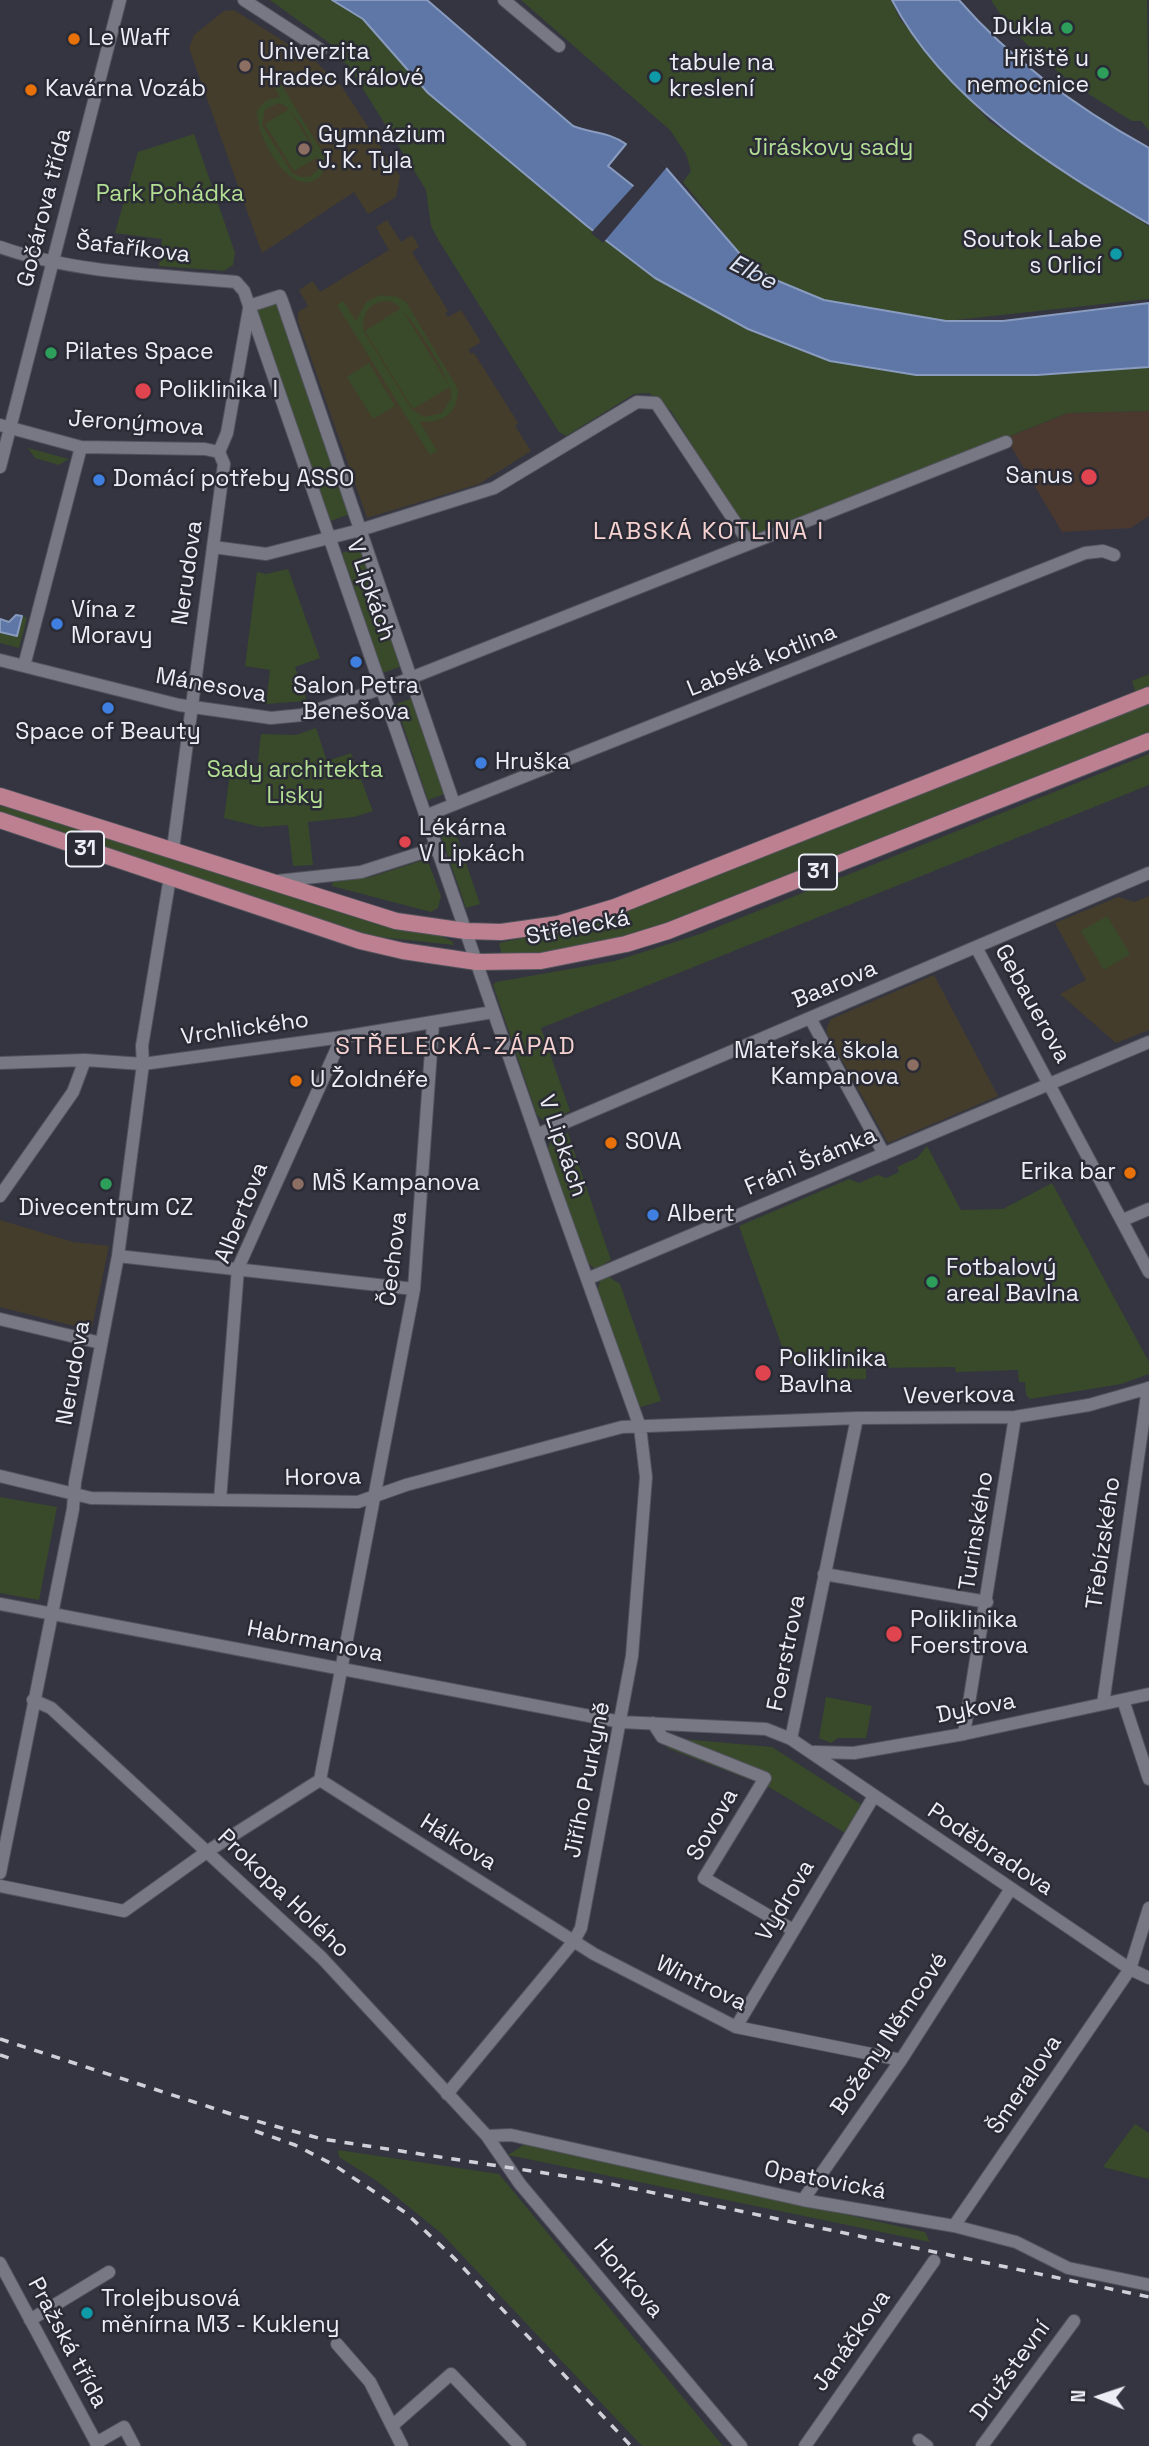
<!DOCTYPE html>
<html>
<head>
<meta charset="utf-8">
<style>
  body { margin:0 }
  #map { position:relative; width:1149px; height:2446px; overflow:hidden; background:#343540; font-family:"Space Grotesk",sans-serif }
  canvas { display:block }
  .north { position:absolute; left:1065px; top:2362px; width:70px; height:70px; -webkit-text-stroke:5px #2a2b35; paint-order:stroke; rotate:272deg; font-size:19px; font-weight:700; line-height:28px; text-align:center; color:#edeef5 }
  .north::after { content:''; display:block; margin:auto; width:24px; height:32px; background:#edeef5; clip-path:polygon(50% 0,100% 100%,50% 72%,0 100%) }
</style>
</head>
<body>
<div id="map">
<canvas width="1149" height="2446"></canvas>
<div class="north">N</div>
</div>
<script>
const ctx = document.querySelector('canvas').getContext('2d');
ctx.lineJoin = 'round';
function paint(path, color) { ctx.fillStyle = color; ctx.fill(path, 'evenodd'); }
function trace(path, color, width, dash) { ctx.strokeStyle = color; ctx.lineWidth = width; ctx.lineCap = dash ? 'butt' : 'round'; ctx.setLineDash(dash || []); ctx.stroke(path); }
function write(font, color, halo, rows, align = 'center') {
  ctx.font = font + ' "Space Grotesk",sans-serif'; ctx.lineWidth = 5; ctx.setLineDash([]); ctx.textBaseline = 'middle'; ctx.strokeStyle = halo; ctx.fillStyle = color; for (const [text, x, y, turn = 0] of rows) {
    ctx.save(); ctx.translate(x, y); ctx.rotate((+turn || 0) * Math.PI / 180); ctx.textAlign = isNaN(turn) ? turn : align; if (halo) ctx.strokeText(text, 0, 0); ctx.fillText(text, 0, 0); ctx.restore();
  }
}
paint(new Path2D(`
  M234 10 315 61 342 87 400 176 396 197 368 214 354 192 262 253 189 48 194 35 224 11Z
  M387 220 401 242 412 235 419 247 412 252 448 311 445 313 448 317 461 310 481 342 468 350 471 354 474 353 518 423 515 426 531 451 479 484 367 518 298 321V312L308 306 299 290 313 281 320 292 389 250 376 227Z
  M1149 896V1030L1116 1043 1060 994 1086 980 1055 923 1118 897 1134 902Z
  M934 975 998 1096 888 1143 827 1033V1027L831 1019Z
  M0 1220 73 1242 109 1246 92 1327 82 1328 0 1307Z`), '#453d2b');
paint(new Path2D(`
  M1149 411V516L1131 528 1062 532 1006 438 1068 413Z`), '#4b392f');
paint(new Path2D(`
  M270 0H332L363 19 428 93 587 226 655 278 676 289 1149 367V411L1068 413 762 535 745 531 671 411 649 393 634 394 566 436 559 432 439 241 431 226 426 190 348 65 338 59 339 50Z
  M521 0H891L900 19 989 121 1086 187 1149 226V299L946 321 824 300 771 277 746 261 683 182 691 171 686 154 670 130Z
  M991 0H1147L1149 131 1141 121H1132C1079 89 1025 54 991 0Z
  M281 84 325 157 322 174C292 208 251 127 258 109L267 100 280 97 275 88ZM279 103C293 106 321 153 319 168L310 177H300L292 173 262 125 265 109Z
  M289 109 318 157 294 171 265 124Z
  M194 134 235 253 233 265 224 271 159 266 162 239 115 233 138 152Z
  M380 295 397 297 406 302 458 389C458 414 442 424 419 421L437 451 430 455 337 305 343 301 356 321 366 302ZM391 301C407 307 452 379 452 397L442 413 425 417 412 410 364 332C360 313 371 300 391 301Z
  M277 301 350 514 328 522 253 308Z
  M401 308 450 387 413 409 365 331Z
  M369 363 395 406 373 419 347 377Z
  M28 448 69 459 59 465 35 458Z
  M360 547 402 666 383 673 342 553Z
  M288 569 320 658 295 667 307 701 266 704 270 670 245 666 257 572 266 574Z
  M22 616 27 618 19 648 0 643V632L16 636Z
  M1149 674V689L1136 694 1132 681Z
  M413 698 445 794 428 800 396 704Z
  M1149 702V733C1043 775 938 817 833 859 726 902 619 951 502 955L499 943 590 924Z
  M316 728 327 761 351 753 373 811 354 817 308 822 313 865 293 866 288 825 261 827 224 818 231 766 257 769 261 734 296 735Z
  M1149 754V785L541 1028 570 1111 555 1119V1122H545L537 1115 493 985 496 982 615 961 700 934Z
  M0 806 55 818 438 935 452 941 454 945 362 935 0 814Z
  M452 822 480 904 466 908 438 827Z
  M427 859 441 896 438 908 431 912 332 886 333 882 371 877Z
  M1107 916 1130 954 1104 970 1081 931Z
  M559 1132 561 1136 568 1133 611 1260 605 1263 606 1268 595 1269 587 1262 548 1149 551 1138Z
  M927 1146 961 1210 1003 1209 1052 1183 1149 1362V1374L1121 1384 1030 1399 1026 1395 1025 1382H1019L1018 1370 956 1372 955 1367 866 1368V1379L828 1380 827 1363 792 1364 786 1358 739 1226 849 1179 859 1183 878 1175 886 1178 899 1172 897 1167 917 1158Z
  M609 1277 620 1284 661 1401 637 1408 597 1293 600 1281Z
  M0 1497 57 1507 39 1600 0 1593Z
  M826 1697 872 1706 866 1738H838L831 1743 819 1738Z
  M671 1738 772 1747 862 1805 845 1833 769 1787 667 1748Z
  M1135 2124 1149 2133V2179L1103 2167Z
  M525 2144 925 2232 930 2242 508 2155Z
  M338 2150 499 2174 723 2446H642L441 2233 377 2181 339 2157Z`), '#384a2a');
const water = new Path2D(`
  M332 0H427L573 126C593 134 607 131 626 144L608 166 637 189 660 161 746 261 771 278 824 300 946 321H1003L1149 303V367L1037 375H916L830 361 748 329 655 278 587 226 428 93 363 19Z
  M892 0H959C1012 61 1079 109 1149 148V224C1053 167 945 102 892 0Z
  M16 615 22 616 17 636 0 632V619L9 622Z`);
paint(water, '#5e77a7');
trace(water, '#899bbe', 2);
paint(new Path2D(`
  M659 158 667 167 603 243 591 233Z`), '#343540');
const minor = new Path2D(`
  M244 0 321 50
  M504 0 559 46
  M0 247C73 273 159 275 236 282L244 291 558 1198 640 1427 646 1477 632 1656 581 1928 574 1941 447 2094
  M249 306 280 296 282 301 454 804
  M0 425 81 447 205 449 219 452
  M219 452 227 433 249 309
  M0 467 120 0
  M213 547 266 554 360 530 494 488 637 402 656 403 749 543
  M0 660 179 705 271 718 302 715 398 683 1006 442
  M24 666 81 447
  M425 816 1085 553 1103 551 1114 555
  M173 849 224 464 219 452
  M277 881 361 872 436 848
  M976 947 1149 1272
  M810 1018 884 1154
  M0 1063 85 1060 143 1064 342 1037 493 1012
  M536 1135 1149 873
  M0 1196 73 1092 85 1060
  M1123 1220 1149 1209
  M118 1256 414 1289
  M587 1279 1149 1042
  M0 1319 101 1343
  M0 1476 91 1498 358 1502 406 1485 622 1427 857 1418 1015 1417 1089 1405 1149 1388
  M220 1500 238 1268 342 1037
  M824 1574 987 1602
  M0 1604 621 1722 766 1729 791 1739 1130 1969 1149 1978
  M33 1700 51 1708 322 1958 487 2136 520 2184 741 2446
  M1123 1700 1149 1779
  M1103 1704 1148 1388
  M653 1723 662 1737 765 1778 704 1878 793 1930
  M964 1734 1015 1417
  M791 1739 857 1418
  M814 1752 854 1753 964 1734 1149 1694
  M320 1780 594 1954 736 2027 901 2060
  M0 1873 73 1509 75 1482 118 1256 143 1064 142 1046 170 877
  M0 1886 124 1911 208 1851 320 1780 414 1289 433 1023
  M736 2027 874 1796
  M487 2136 511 2135 803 2200 954 2226 1016 2242 1068 2268 1149 2285
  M803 2200 901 2060 1010 1890
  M954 2226 1130 1969 1149 1908
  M0 2263 98 2446
  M30 2320 109 2272
  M337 2344 370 2382 402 2446
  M393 2425 451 2374 520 2446
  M919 2440 927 2446
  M96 2443 124 2427 134 2446
  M805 2446 934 2261
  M982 2446 1074 2321`);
const major = new Path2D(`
  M0 796 396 921 466 931 501 932 558 924 615 907 1149 695
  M0 820 360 941 403 951 477 962 541 961 626 944 668 931 1149 741`);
trace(minor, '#52535c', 14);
trace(major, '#52535c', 18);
trace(minor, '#777884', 12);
trace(major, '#bd8091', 16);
trace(new Path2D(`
  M0 2039 231 2114 322 2139 597 2181 1149 2297
  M0 2055 9 2058
  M255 2131 295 2145 334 2165 406 2213 454 2258 631 2446`), '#cfd0d8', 3.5, [9, 9]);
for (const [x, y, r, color] of [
  [1067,28,7,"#2e9e5b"],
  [74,39,7,"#e8710a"],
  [245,66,7,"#8d6e63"],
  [1103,73,7,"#2e9e5b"],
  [655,77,7,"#0f9aa8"],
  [31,90,7,"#e8710a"],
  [304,149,7,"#8d6e63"],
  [1116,254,7,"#0f9aa8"],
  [51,353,7,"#2e9e5b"],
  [143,391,9,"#e0444e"],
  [1089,477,9,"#e0444e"],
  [99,480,7,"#3f7fe0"],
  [57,624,7,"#3f7fe0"],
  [356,662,7,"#3f7fe0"],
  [108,708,7,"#3f7fe0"],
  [481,763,7,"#3f7fe0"],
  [405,842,7,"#e0444e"],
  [913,1065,7,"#8d6e63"],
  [296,1081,7,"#e8710a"],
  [611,1143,7,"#e8710a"],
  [1130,1173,7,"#e8710a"],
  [106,1184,7,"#2e9e5b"],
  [298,1184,7,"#8d6e63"],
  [653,1215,7,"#3f7fe0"],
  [932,1282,7,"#2e9e5b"],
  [763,1373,9,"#e0444e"],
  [894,1634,9,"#e0444e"],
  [87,2313,7,"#0f9aa8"]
]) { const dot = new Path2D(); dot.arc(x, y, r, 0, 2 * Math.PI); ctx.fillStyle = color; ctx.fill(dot); trace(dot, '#2a2b35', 2.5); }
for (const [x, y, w] of [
  [85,849,38],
  [818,872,38]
]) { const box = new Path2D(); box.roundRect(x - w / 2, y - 17.5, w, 35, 5); ctx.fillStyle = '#2a2b35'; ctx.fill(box); trace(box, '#edeef5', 2); }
write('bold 21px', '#edeef5', null, [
  ["31",85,849],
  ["31",818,872]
]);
write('23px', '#edeef5', '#2a2b35', [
  ["Dukla",1053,28,"right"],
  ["Le Waff",88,39],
  ["Univerzita",259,53],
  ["Hradec Králové",259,79],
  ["Hřiště u",1089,60,"right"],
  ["nemocnice",1089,86,"right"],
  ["tabule na",669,64],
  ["kreslení",669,90],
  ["Kavárna Vozáb",45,90],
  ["Gymnázium",318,136],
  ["J. K. Tyla",318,162],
  ["Soutok Labe",1102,241,"right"],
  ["s Orlicí",1102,267,"right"],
  ["Pilates Space",65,353],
  ["Poliklinika I",159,391],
  ["Sanus",1073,477,"right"],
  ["Domácí potřeby ASSO",113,480],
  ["Vína z",71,611],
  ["Moravy",71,637],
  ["Salon Petra",356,687,"center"],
  ["Benešova",356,713,"center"],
  ["Space of Beauty",108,733,"center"],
  ["Hruška",495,763],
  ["Lékárna",419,829],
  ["V Lipkách",419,855],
  ["Mateřská škola",899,1052,"right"],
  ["Kampanova",899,1078,"right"],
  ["U Žoldnéře",310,1081],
  ["SOVA",625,1143],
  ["Erika bar",1116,1173,"right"],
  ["MŠ Kampanova",312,1184],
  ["Divecentrum CZ",106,1209,"center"],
  ["Albert",667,1215],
  ["Fotbalový",946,1269],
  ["areal Bavlna",946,1295],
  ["Poliklinika",779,1360],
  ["Bavlna",779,1386],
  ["Poliklinika",910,1621],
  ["Foerstrova",910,1647],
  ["Trolejbusová",101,2300],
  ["měnírna M3 - Kukleny",101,2326]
], 'left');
write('23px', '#b3df94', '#2a2b35', [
  ["Jiráskovy sady",831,149],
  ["Park Pohádka",170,195],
  ["Sady architekta",295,771],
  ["Lisky",295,797]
]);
write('23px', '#edeef5', '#2a2b35', [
  ["Gočárova třída",45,208,-76],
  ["Šafaříkova",133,249,7],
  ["Jeronýmova",136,424,4],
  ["Nerudova",188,573,-82],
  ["V Lipkách",370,590,71],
  ["Labská kotlina",762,661,-22],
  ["Mánesova",211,686,10],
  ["Střelecká",578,928,-11],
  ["Baarova",835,985,-23],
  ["Gebauerova",1032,1004,61],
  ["Vrchlického",245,1029,-8],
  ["V Lipkách",562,1146,71],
  ["Fráni Šrámka",811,1162,-23],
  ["Albertova",242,1213,-68],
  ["Čechova",394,1259,-83],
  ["Nerudova",74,1373,-80],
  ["Veverkova",959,1396,-1],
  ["Horova",323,1478,-1],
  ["Turinského",977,1531,-81],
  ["Třebízského",1104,1543,-82],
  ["Habrmanova",315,1642,11],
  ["Foerstrova",787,1653,-79],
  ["Dykova",976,1709,-11],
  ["Jiřího Purkyně",588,1780,-79],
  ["Sovova",713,1825,-60],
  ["Hálkova",458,1843,32],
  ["Poděbradova",990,1850,34],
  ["Prokopa Holého",283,1894,44],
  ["Vydrova",786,1901,-59],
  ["Wintrova",701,1984,26],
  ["Boženy Němcové",890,2034,-56],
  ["Šmeralova",1025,2085,-56],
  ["Opatovická",825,2181,11],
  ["Honkova",628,2279,50],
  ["Janáčkova",852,2341,-55],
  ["Pražská třída",67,2343,62],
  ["Družstevní",1011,2371,-54]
]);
write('italic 24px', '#dce4f3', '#2a2b35', [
  ["Elbe",752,273,27]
]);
ctx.letterSpacing = '2px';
write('24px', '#f6d2d1', '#2a2b35', [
  ["LABSKÁ KOTLINA I",709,532],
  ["STŘELECKÁ-ZÁPAD",456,1047]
]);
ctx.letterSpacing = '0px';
</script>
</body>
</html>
